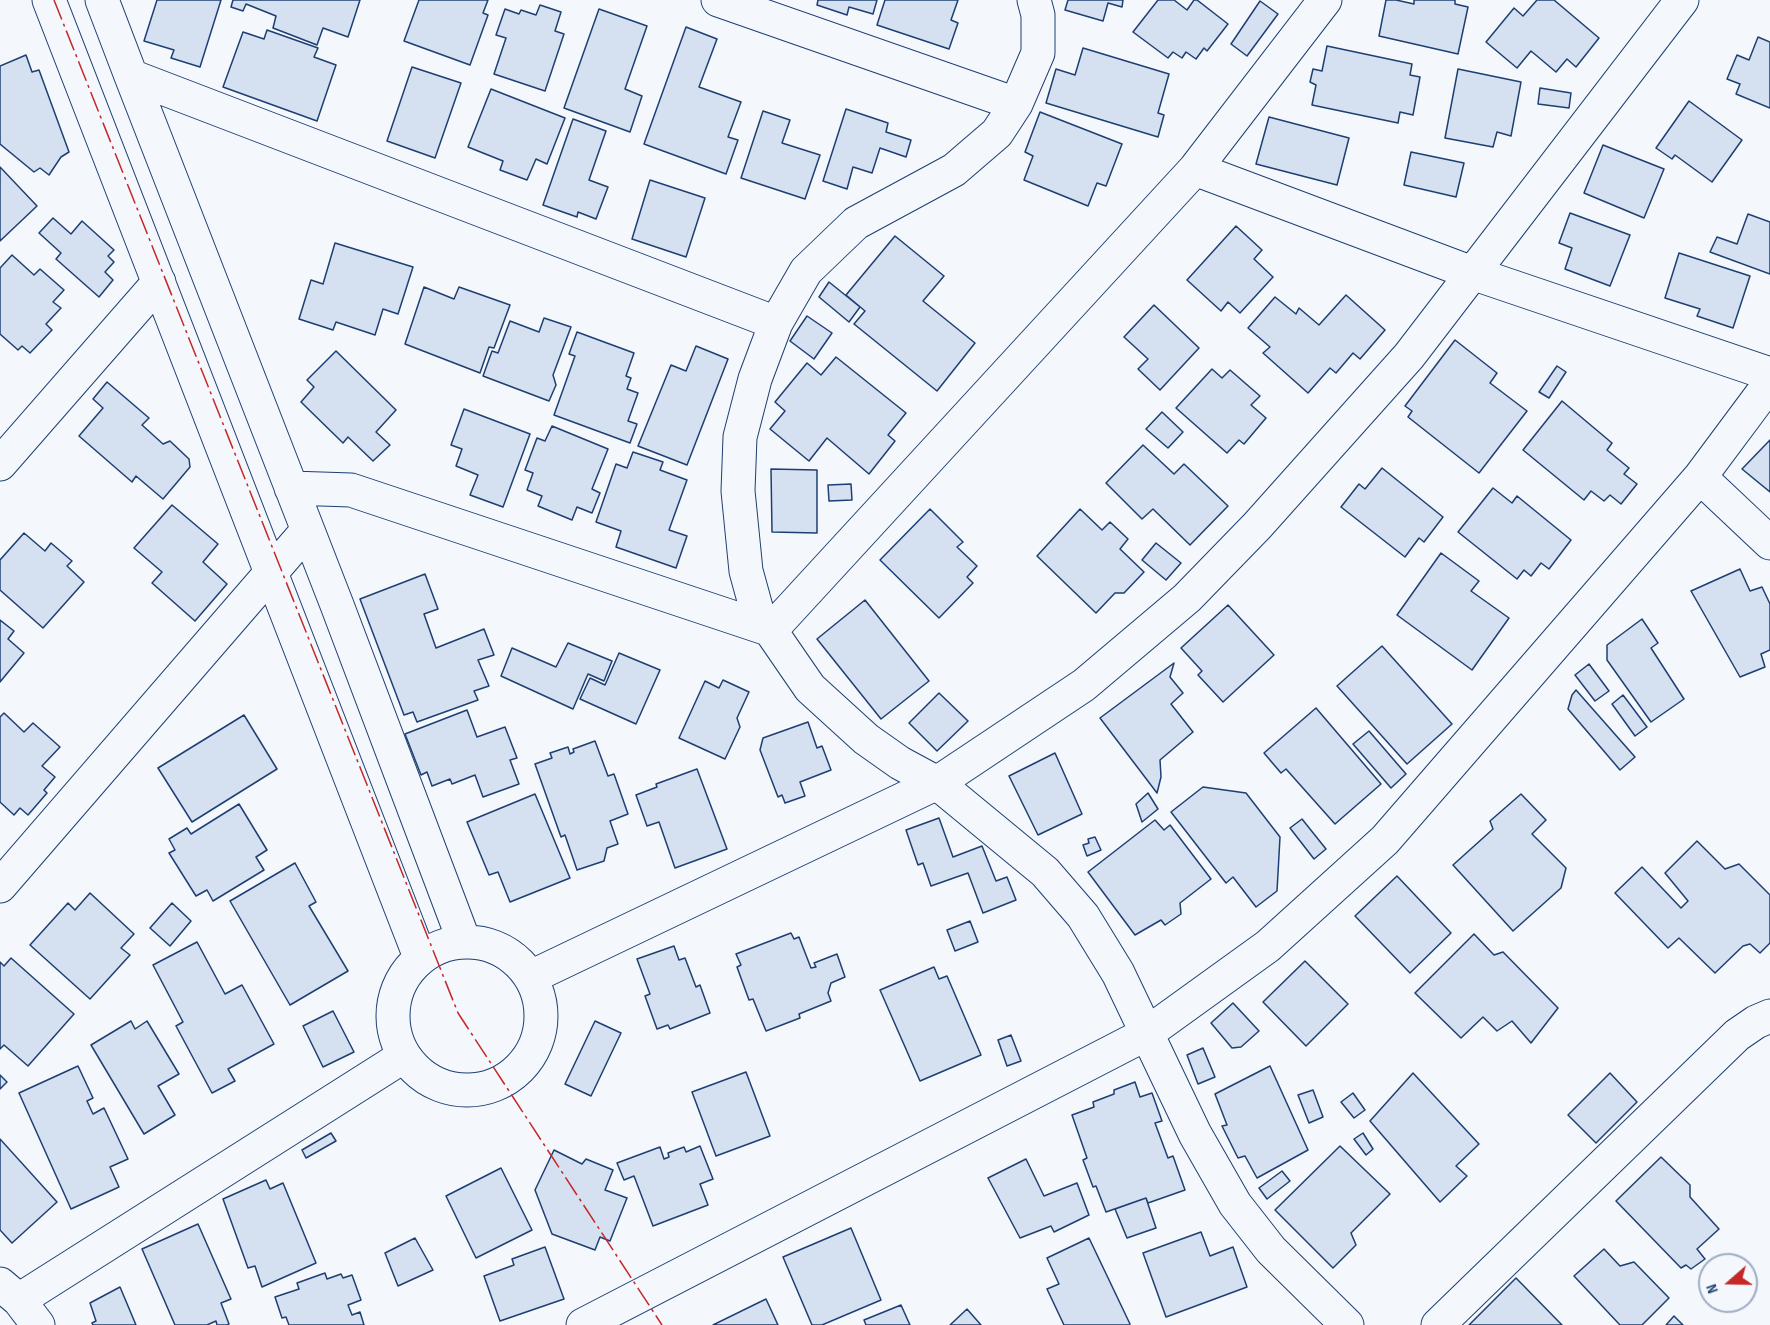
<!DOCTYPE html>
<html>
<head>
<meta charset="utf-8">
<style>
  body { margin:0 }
  #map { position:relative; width:1770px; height:1325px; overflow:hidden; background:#f4f7fb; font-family:"Sofia Sans Condensed",sans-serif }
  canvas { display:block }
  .north { position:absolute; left:1698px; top:1253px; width:60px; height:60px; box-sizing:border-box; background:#f4f7fb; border:2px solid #9eadc5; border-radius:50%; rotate:250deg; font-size:16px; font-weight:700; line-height:24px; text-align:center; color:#1d3f73 }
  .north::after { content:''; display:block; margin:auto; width:21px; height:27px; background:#c62828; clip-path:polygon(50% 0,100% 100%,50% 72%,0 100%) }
</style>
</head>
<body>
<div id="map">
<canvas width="1770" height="1325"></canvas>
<div class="north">N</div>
</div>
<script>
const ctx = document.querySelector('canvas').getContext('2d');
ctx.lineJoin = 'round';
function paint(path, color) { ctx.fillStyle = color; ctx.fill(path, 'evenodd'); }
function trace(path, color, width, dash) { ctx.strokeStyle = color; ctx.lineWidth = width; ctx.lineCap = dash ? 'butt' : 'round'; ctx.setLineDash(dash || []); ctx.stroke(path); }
const building = new Path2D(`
  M157 0H221L200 67 171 58 174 50 144 41Z
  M233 0H360L348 37 323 28 317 45 273 28 276 16 246 4 243 11 231 7Z
  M419 0H488L483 13 488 15 470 65 404 41Z
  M818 0H877L873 14 849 7 847 15 817 5Z
  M885 0H958L951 20 958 23 949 49 877 25Z
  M1068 0H1123L1122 7 1108 3 1103 21 1065 10Z
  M1158 0H1174L1187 10 1194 0H1197L1228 24 1207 51 1204 48 1196 59 1186 52 1182 58 1173 52 1168 58 1133 32Z
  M1386 0H1396L1414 4V0H1455V4L1468 7 1458 54 1379 36Z
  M1537 0H1554L1599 38 1576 67 1567 59 1556 72 1531 51 1517 68 1486 42 1514 8 1523 16Z
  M1260 1 1278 14 1247 56 1231 44Z
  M540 5 561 12 555 31 564 34 545 91 494 74 506 38 496 35 505 9 519 14 521 10 536 15Z
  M599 9 647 26 625 89 642 96 630 132 564 108Z
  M686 27 717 39 699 87 741 102 728 137 738 140 726 174 644 144Z
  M267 30 318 48 314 57 336 65 317 121 223 87 243 32 264 39Z
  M1758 37 1770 42V108L1736 94 1740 84 1727 79 1737 55 1749 60Z
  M1327 46 1412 64 1410 75 1420 77 1413 115 1400 112 1398 123 1312 105 1316 85 1310 82 1313 69 1322 71Z
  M1083 48 1169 74 1158 113 1164 115 1158 137 1046 103 1056 69 1075 75Z
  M26 55 32 72 39 70 69 152 61 157 49 175 40 168 34 172 0 144V66Z
  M412 67 461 83 435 158 387 141Z
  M1458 69 1521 82 1511 136 1497 132 1493 147 1445 138Z
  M1540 88 1571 93 1569 108 1538 104Z
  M491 89 565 118 547 164 536 159 527 180 500 170 503 161 468 147Z
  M1689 101 1742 140 1712 182 1675 155 1672 159 1656 148Z
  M846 109 888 123 886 132 911 140 906 157 880 148 872 173 853 167 847 189 823 181Z
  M763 111 790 120 782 143 820 155 805 199 741 178Z
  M1040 112 1122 144 1106 186 1097 183 1088 206 1024 180 1033 156 1025 152Z
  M1269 117 1349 138 1337 185 1256 164Z
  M573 119 606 131 589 180 608 187 596 219 578 212 577 217 543 205Z
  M1603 145 1664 169 1644 218 1584 193Z
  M1411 152 1464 163 1456 197 1404 185Z
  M0 167 37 206 0 241Z
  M650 180 705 198 686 257 632 239Z
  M1570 213 1630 235 1610 286 1565 269 1572 248 1559 243Z
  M1748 214 1770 222V274L1710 252 1717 237 1737 244Z
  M53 218 71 234 82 221 114 250 108 256 114 262 105 272 113 280 99 297 56 259 61 253 39 233Z
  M1236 226 1262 250 1254 259 1273 277 1240 313 1228 302 1221 311 1187 280Z
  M895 236 944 276 923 301 975 343 937 391 854 324 865 311 846 295Z
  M335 243 413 267 398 314 383 309 375 335 336 322 333 330 299 319 311 280 323 284Z
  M1679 253 1750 276 1733 328 1697 316 1700 309 1665 298Z
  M12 255 34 275 40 269 64 290 53 302 61 308 46 324 52 330 30 353 22 346 18 350 0 334V268Z
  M829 282 860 307 849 322 819 297Z
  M424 287 454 299 459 287 510 305 494 348 489 347 480 373 405 344Z
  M1346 295 1385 330 1360 359 1353 353 1336 373 1330 368 1308 393 1263 353 1270 347 1248 328 1275 297 1296 314 1299 308 1319 325Z
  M1154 305 1199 348 1160 390 1138 369 1148 359 1124 337Z
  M807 316 832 333 814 359 790 341Z
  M544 318 571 327 553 375 556 385 549 401 483 376 492 351 498 353 510 321 539 332Z
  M577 332 634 353 626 376 631 378 627 389 638 393 628 421 637 424 630 443 554 415 575 356 569 354Z
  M1455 340 1497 373 1490 383 1527 411 1479 473 1408 417 1412 411 1405 406Z
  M696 346 728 359 687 465 638 446 671 365 686 371Z
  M336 351 396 410 376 432 390 445 373 461 348 437 343 443 301 402 314 387 307 380Z
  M836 357 906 413 888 435 895 441 869 474 827 438 809 461 770 429 785 411 775 402 807 363 821 375Z
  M1557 366 1566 372 1549 398 1539 392Z
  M1212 369 1222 378 1230 370 1260 396 1251 405 1266 418 1244 444 1239 440 1227 453 1176 408Z
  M107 382 149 418 142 425 163 444 170 441 189 459 190 467 163 499 136 476 132 482 79 436 103 408 93 399Z
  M1562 401 1612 443 1607 450 1629 468 1624 474 1637 484 1621 504 1610 495 1604 501 1591 491 1584 500 1523 450Z
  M464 409 530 434 503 507 470 495 478 475 456 466 462 449 451 445Z
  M1162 412 1183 432 1168 448 1146 429Z
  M552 426 608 449 592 489 600 493 592 513 577 507 572 520 538 506 542 496 527 490 533 473 525 470 537 438 545 441Z
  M1770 440V492L1742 469Z
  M1143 445 1174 474 1184 464 1228 506 1190 545 1153 509 1142 519 1106 483Z
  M633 452 663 462 660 470 687 480 669 530 687 536 676 568 616 547 621 531 596 522 616 464 627 468Z
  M1382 468 1443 517 1424 542 1419 538 1405 557 1341 507 1359 484 1365 489Z
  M771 469 817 470V533L772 532Z
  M851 484 852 500 829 501 828 485Z
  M1493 488 1512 503 1517 496 1571 540 1549 569 1541 563 1531 576 1524 570 1517 579 1458 532Z
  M172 505 218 544 203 562 227 584 195 621 152 583 162 572 134 548Z
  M930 509 963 542 957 547 977 566 967 577 973 583 939 618 880 560Z
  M1080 509 1102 530 1110 522 1128 539 1120 549 1144 572 1124 593H1115L1096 613 1037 556Z
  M24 533 45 551 51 543 72 561 67 566 84 582 43 628 0 590V560Z
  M1156 543 1181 563 1166 580 1142 560Z
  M1441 553 1479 581 1471 591 1509 618 1472 670 1397 615Z
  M1740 569 1750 591 1762 587 1770 604V650L1761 654 1765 667 1740 677 1691 591Z
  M425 574 438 609 424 614 436 648 484 629 494 655 478 660 489 686 474 691 478 700 417 722 413 712 404 715 360 599Z
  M865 600 929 681 881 719 817 639Z
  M1228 605 1274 655 1223 702 1198 675 1202 671 1181 648Z
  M1642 619 1658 643 1651 648 1684 699 1651 722 1607 660V645Z
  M0 620 14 631 8 639 24 653 0 682Z
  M568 643 612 661 604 681 588 674 573 709 501 676 512 648 556 667Z
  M1382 646 1452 724 1407 764 1337 686Z
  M619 653 660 670 636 724 580 699 590 678 605 685Z
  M1174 663 1170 677 1183 693 1171 704 1193 732 1160 760 1161 777 1157 793 1100 718Z
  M1589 664 1609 691 1595 701 1575 675Z
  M723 680 749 692 737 718 740 727 725 759 679 738 705 681 719 688Z
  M1576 690 1635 757 1620 770 1568 709 1572 695Z
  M939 693 968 721 937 751 909 723Z
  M1623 695 1647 727 1635 736 1612 704Z
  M1316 708 1381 784 1335 824 1286 769 1281 773 1264 753Z
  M467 710 477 737 505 727 517 758 510 760 519 784 483 797 475 775 452 784 450 779 432 786 427 772 421 775 405 734Z
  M4 713 24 732 33 723 60 747 42 766 55 777 44 790 47 793 28 815 20 808 14 815 0 802V717Z
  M244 715 277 769 192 822 158 768Z
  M808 722 817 748 822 746 831 770 800 782 805 796 785 803 782 795 778 797 760 750 763 738Z
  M1369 731 1406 774 1391 788 1353 744Z
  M595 741 608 776 614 774 628 814 610 821 618 844 607 848 604 861 577 870 565 835 561 837 535 764 552 758 550 753 568 747 570 754 574 752 573 749Z
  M1055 753 1082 814 1038 835 1009 776Z
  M697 769 727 849 675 868 659 822 647 826 636 795 657 787 656 784Z
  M1203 787 1246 793 1280 837 1277 891 1256 907 1233 877 1226 883 1171 812Z
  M1148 793 1158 809 1142 822 1136 804Z
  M535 794 570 878 510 902 498 872 489 875 467 822Z
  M1521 794 1546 820 1532 834 1566 868 1561 888 1513 931 1453 865 1493 829 1490 821Z
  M239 804 267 850 256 857 264 870 213 901 207 890 196 896 169 853 175 850 169 839 187 828 191 834Z
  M939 818 953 857 982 846 996 881 1007 877 1016 900 983 913 968 873 931 886 923 863 918 865 906 830Z
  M1302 819 1326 849 1314 859 1290 828Z
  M1155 820 1164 830 1170 825 1211 879 1180 903 1181 914 1165 925 1161 920 1135 935 1088 872Z
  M1095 837 1101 850 1087 856 1083 845 1089 843 1088 839Z
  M1697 841 1725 869 1739 864 1770 895V943L1760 953 1750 944 1743 946 1715 973 1679 938 1668 948 1615 893 1642 867 1681 908 1688 901 1665 873Z
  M295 863 316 902 309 906 348 971 290 1005 230 901Z
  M1397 876 1451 933 1410 973 1355 916Z
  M90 893 134 934 121 948 130 955 90 999 30 945 68 903 75 910Z
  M172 903 191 921 170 946 150 928Z
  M970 921 978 942 955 951 947 930Z
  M791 933 794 939 799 937 811 968 816 967 814 963 837 954 845 977 831 983 828 993 831 1001 799 1014 800 1018 766 1031 753 999 749 1000 737 967 741 965 736 954Z
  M1474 934 1494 955 1503 952 1558 1008 1531 1043 1512 1021 1497 1031 1483 1017 1461 1038 1415 993Z
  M197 942 225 994 242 985 274 1044 228 1069 235 1081 212 1093 176 1026 183 1022 153 965Z
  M674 946 679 960 685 958 696 987 700 985 710 1013 670 1029 668 1025 657 1029 645 996 650 994 637 959Z
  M11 958 74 1014 28 1066 4 1045 0 1049V962L4 966Z
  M1305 961 1348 1004 1306 1046 1263 1002Z
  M934 967 939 979 947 976 981 1055 920 1081 880 990Z
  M1233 1003 1259 1031 1241 1047 1232 1048 1211 1023Z
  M333 1011 354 1052 323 1067 303 1026Z
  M131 1021 135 1029 147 1021 179 1074 158 1086 175 1115 144 1134 91 1045Z
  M595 1021 621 1033 591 1096 565 1084Z
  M1011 1035 1021 1061 1007 1066 998 1040Z
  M1203 1048 1215 1077 1198 1084 1187 1055Z
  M78 1066 93 1098 87 1101 93 1114 104 1108 128 1159 110 1167 119 1187 71 1209 19 1093Z
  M1270 1066 1308 1150 1257 1178 1245 1156 1238 1158 1222 1126 1227 1125 1215 1094Z
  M746 1072 770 1136 716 1156 692 1092Z
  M1413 1073 1479 1144 1456 1166 1467 1176 1440 1202 1370 1121Z
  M1610 1073 1637 1102 1596 1143 1568 1115Z
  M0 1075 7 1082 0 1089Z
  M1135 1082 1140 1097 1152 1093 1162 1121 1155 1123 1168 1158 1173 1156 1185 1190 1148 1203 1146 1198 1106 1212 1096 1186 1093 1187 1083 1160 1087 1158 1072 1115 1094 1107 1093 1102 1114 1094V1090Z
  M1313 1090 1323 1117 1309 1123 1298 1095Z
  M1353 1093 1365 1110 1354 1118 1341 1102Z
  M331 1133 336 1141 306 1158 302 1150Z
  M1363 1133 1373 1149 1366 1155 1354 1139Z
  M0 1139 57 1202 12 1243 0 1230Z
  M700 1146 713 1179 700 1184 708 1205 653 1226 634 1176 624 1180 617 1163 660 1147 664 1159 669 1157 668 1153 684 1147 686 1152Z
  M1340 1146 1390 1194 1351 1233 1356 1245 1333 1268 1275 1210Z
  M554 1150 582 1164 586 1159 613 1170 605 1190 627 1198 610 1241 600 1237 595 1250 552 1234 535 1190Z
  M1661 1157 1690 1185V1197L1719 1229 1697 1249 1705 1259 1691 1269 1686 1265 1681 1268 1616 1201Z
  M1026 1159 1044 1196 1077 1183 1089 1215 1054 1232 1051 1226 1020 1238 988 1178Z
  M501 1168 532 1230 476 1258 446 1196Z
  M1282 1171 1290 1181 1267 1199 1259 1188Z
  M266 1180 270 1189 283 1183 316 1263 262 1287 255 1266 248 1268 223 1199Z
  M1146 1198 1156 1228 1127 1238 1115 1209Z
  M198 1224 231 1299 221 1303 229 1324 227 1325H217L216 1321 207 1325H175L142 1249Z
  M851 1228 881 1300 822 1325H812L783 1257Z
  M1201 1232 1210 1256 1233 1247 1247 1287 1166 1317 1143 1253Z
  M415 1238 433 1270 398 1286 385 1253Z
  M1089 1238 1130 1324 1129 1325H1064L1047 1289 1059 1284 1047 1258Z
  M545 1247 564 1299 500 1321 484 1276 514 1265 512 1259Z
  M1604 1249 1620 1266 1634 1262 1669 1298 1642 1325H1620L1574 1276Z
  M325 1273 327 1279 341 1274 343 1278 352 1275 361 1300 348 1305 352 1315 360 1312 364 1325H289L286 1317 282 1318 275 1297 299 1289 297 1283Z
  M1516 1278 1562 1325H1469Z
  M120 1287 136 1325H93L92 1323 96 1321 90 1303Z
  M766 1299 778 1325H713Z
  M901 1305 910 1325H866L864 1320Z
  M967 1309 981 1325H950Z
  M1674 1316 1683 1325H1666Z`);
paint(building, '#d5e0f0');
trace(building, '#1d3f73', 1.5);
const minor = new Path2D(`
  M49 0 420 957
  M102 0 131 76 337 605 464 941
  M718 0 1016 104
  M1034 0 1038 15V53L1016 104 997 133 954 170 856 223 806 271 776 323 755 379 740 437 738 491 746 571 757 611 810 688 866 739 900 763 937 783 1045 872 1083 916 1118 973 1195 1134 1235 1204 1271 1250 1347 1325
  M131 76 776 323
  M1195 169 1472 273 1770 374
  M0 464 159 282
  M1700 477 1770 543
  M291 488 351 490 771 630 1195 169 1325 0
  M0 886 307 531
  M393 1016a74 74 0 1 1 148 0a74 74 0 1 1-148 0Z
  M531 977 937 783 1084 685 1187 598 1257 526 1409 356 1682 0
  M0 1284 19 1300 38 1325
  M19 1300 404 1056
  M583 1325 1146 1034 1268 946 1385 840 1700 477 1770 383
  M1438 1325 1737 1035 1756 1022 1770 1016`);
trace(minor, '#1d3f73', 35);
trace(minor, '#f4f7fb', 33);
trace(new Path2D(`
  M54 0 458 1013 662 1325`), '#c62828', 1.5, [21, 4.5, 3, 4.5]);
</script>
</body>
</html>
